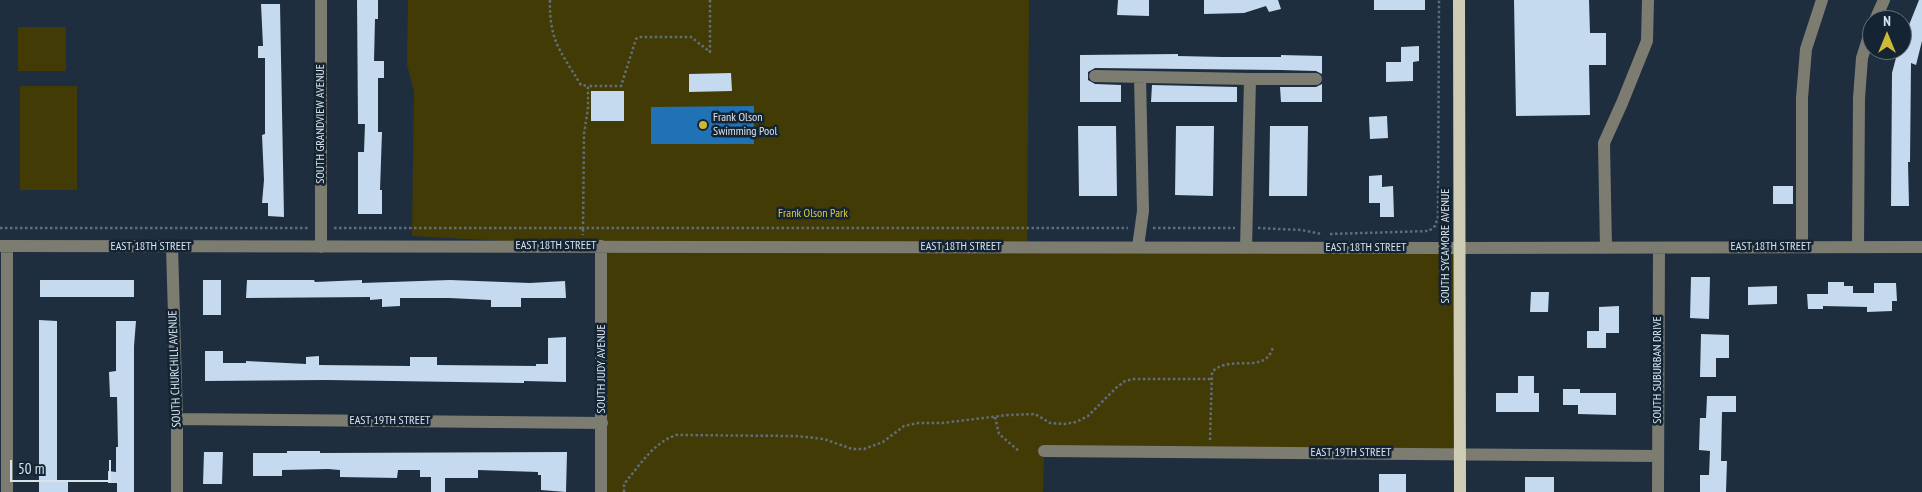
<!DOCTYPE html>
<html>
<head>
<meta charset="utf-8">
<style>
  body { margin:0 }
  #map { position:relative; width:1922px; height:492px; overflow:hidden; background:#1e2e3e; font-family:"PT Sans Narrow",sans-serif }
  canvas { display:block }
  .north { position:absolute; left:1862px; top:10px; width:50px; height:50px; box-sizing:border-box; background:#142433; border:1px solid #63707d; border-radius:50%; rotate:0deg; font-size:14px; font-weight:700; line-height:20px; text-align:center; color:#d9e3ed }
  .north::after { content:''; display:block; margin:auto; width:18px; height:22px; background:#ccb938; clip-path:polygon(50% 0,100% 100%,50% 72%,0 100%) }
  .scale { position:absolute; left:10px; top:460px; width:101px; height:22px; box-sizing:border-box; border:2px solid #d9e3ed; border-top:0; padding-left:6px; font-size:15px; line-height:18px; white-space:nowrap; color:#d9e3ed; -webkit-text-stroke:4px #142433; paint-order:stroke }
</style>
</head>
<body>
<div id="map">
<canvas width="1922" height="492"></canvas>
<div class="north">N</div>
<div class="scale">50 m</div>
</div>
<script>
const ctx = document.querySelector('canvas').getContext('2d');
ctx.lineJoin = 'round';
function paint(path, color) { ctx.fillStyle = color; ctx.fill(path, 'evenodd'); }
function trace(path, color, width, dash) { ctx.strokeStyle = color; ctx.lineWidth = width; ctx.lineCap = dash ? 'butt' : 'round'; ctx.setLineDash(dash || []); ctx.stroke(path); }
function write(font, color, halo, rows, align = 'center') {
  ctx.font = font + ' "PT Sans Narrow",sans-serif'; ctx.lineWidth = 5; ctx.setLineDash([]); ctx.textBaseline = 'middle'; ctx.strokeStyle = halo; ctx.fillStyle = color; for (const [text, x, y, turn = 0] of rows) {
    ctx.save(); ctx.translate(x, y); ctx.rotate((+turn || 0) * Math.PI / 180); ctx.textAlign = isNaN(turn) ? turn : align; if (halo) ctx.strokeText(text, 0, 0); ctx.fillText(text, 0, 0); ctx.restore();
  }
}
paint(new Path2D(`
  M408 0H1029L1027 247 1460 248V454L1044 451 1043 492H600L601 246 412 236 414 91 407 65Z
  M18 27H66V71H18Z
  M20 86H77V190H20Z`), '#433b06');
paint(new Path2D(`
  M754 106V144H651V107Z`), '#2172b5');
paint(new Path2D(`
  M357 0H378V19H375L374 61H384V78H378V132H382L380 190H382V214H358V152H364L365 124H358Z
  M1118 0H1149V16L1117 15Z
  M1204 0H1278L1281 9 1269 12 1266 6 1244 13 1204 14Z
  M1374 0H1425V10H1374Z
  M1514 0H1589L1590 33H1606V65H1589L1590 115 1516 116Z
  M1919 0H1922V41L1916 65 1911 63 1910 162H1908L1909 206H1891L1892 73 1898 50H1902V36L1905 25H1909Z
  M261 4H280L284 217 268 216V203H262L264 180 262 135 265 134V58H258V46H263Z
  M1419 46V61L1413 62V81L1386 82V62H1401V47Z
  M1178 54V56L1222 57H1281V55L1322 56V74L1316 71 1280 70 1095 68 1088 72V80L1095 84 1121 85V102H1080V55Z
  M731 73 732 91 689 92V74Z
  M1322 84V102H1281L1280 87H1316Z
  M1152 85 1237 87V102H1151Z
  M591 91H624V121H591Z
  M1387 116 1388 138 1370 139 1369 117Z
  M1078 126H1116L1117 196H1079Z
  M1176 126H1214L1213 196 1175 195Z
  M1270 126H1308L1307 196H1269Z
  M1382 175V187L1393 186 1394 217H1380V203H1369V176Z
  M1773 186H1793V204H1773Z
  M1691 277H1710L1709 319 1690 318Z
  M40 280H134V297H40Z
  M203 280H221V315H203Z
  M247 280H314L315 282 362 280V283L450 280 530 283 565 281 566 298H521V307H491V300L449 298H400V306L382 307V299L370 300V297L246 298Z
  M1828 282H1844V286H1853V293H1874V283H1896L1897 301H1892V311L1867 312V307L1823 306V309H1808L1807 294H1828Z
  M1777 286V304L1748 305V287Z
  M1531 292H1549L1548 312H1530Z
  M1619 306V333H1606V348H1587V331H1599V307Z
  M39 320 57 321V481H68V492H39Z
  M116 321H136L134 346V492H117V483H108V471L116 472V447H118L117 397H110L109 372 116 371Z
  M1701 334 1729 335V358H1716V377H1700Z
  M566 337V382L524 381V383L327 380 205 381V351H223V363H246V361L306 364V357L319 356V365L410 366V357H437V365L536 366V364H548V338Z
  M1518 376H1534V393H1539V412H1496V393H1518Z
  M1563 389H1580V393H1616V415L1578 414V405H1563Z
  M1707 396H1736V412H1722L1721 461H1727L1726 492H1700V475H1709L1710 451 1699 450 1700 418H1706Z
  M287 451H320V453L567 452 566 492 541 490V475H538V472L478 470V478H445V492H431V477H420V470H398L397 478 340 477V470L328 469 282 470V476H253V453H287Z
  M204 452H223L222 484H203Z
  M1379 474H1406V492H1379Z
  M1525 477H1554V492H1525Z`), '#c5daee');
trace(new Path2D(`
  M550 0C549 41 561 52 581 85L588 86
  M710 0V52L691 37H639L636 39 621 86H588V108L584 134 583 228H1128
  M0 228H308
  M334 228H583V235
  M1153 228H1235
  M1258 228 1301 230 1322 234
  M1330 234 1429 231 1435 226 1438 217 1439 0
  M995 417 999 434 1019 451
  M1210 440 1212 372C1231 353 1265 376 1273 347
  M624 492V484C640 465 653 443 676 435L795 436 824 439 852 449H864L883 442 904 426 918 423H942L1008 415 1035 414 1050 423 1064 424 1076 422 1088 416 1117 387 1125 381 1134 379H1211`), '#606e7c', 2.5, [2.5, 2.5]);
trace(new Path2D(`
  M321 0V247
  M1875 20 1884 0
  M1095 76 1250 79 1246 248
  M1250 79H1316
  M0 246 1452 248 1922 247
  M7 246V492
  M601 246V492
  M172 247 177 419V492
  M1138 247 1143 211 1140 77
  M1802 247V98L1806 49 1822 0
  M1858 247 1859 98 1862 58 1872 26
  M1606 248 1604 143 1622 103 1647 41 1648 0
  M177 419 602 423
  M1044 451 1658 456
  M1658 492 1659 248`), '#7d7c71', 12);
trace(new Path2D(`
  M1459 0 1460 492`), '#cfccb5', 12);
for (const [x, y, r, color] of [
  [703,125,5,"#ccb938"]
]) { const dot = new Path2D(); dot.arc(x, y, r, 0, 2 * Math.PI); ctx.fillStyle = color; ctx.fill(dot); trace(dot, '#142433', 2); }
write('12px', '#d9e3ed', '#142433', [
  ["Frank Olson",713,118],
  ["Swimming Pool",713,132]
], 'left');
write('12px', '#d9e3ed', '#142433', [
  ["SOUTH GRANDVIEW AVENUE",321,124,-90],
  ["EAST 18TH STREET",556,246],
  ["SOUTH SYCAMORE AVENUE",1446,246,-90],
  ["EAST 18TH STREET",151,247],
  ["EAST 18TH STREET",961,247],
  ["EAST 18TH STREET",1771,247],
  ["EAST 18TH STREET",1366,248],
  ["SOUTH CHURCHILL AVENUE",175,369,-92],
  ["SOUTH JUDY AVENUE",602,369,-90],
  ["SOUTH SUBURBAN DRIVE",1658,370,-90],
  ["EAST 19TH STREET",390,421],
  ["EAST 19TH STREET",1351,453]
]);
write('12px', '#dfc934', '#142433', [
  ["Frank Olson Park",813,214]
]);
</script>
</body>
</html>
